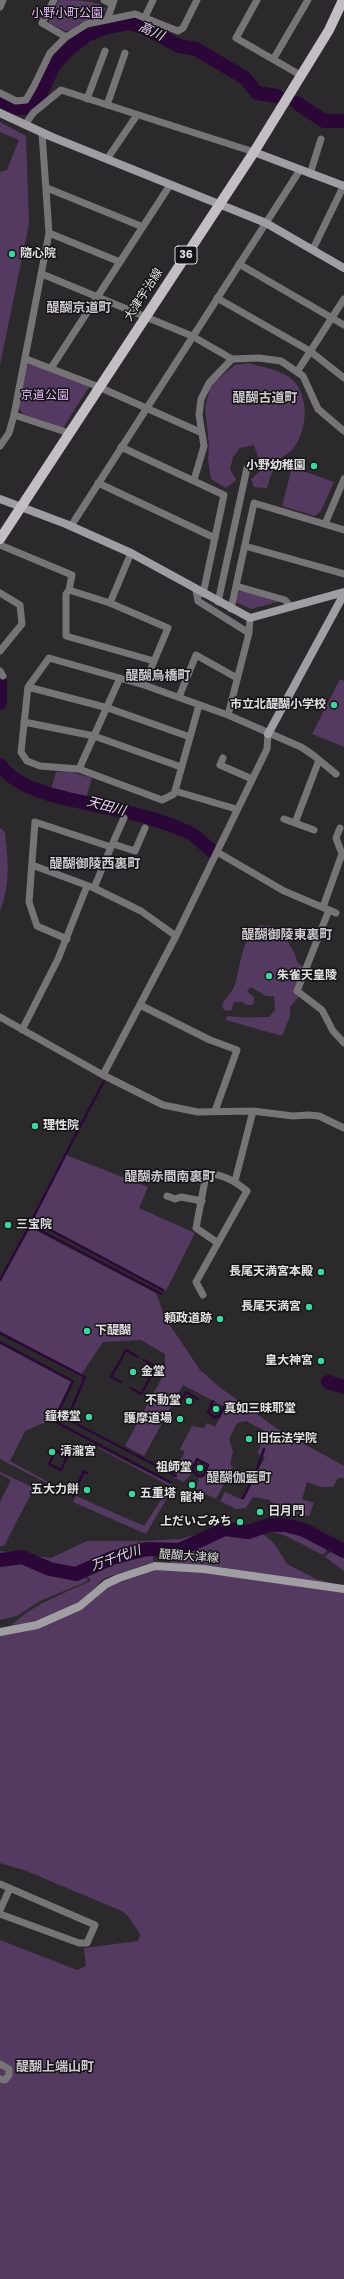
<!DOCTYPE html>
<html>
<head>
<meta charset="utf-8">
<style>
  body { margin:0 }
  canvas { display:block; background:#2c292d }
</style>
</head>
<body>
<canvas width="344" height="2279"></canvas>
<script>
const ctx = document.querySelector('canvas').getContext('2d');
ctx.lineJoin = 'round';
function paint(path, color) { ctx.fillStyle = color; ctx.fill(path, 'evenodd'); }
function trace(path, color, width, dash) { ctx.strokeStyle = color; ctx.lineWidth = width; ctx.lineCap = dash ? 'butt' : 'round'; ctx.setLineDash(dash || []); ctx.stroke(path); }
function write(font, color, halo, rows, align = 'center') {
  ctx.font = font + ' Poppins,"Noto Sans JP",sans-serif'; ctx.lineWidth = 3; ctx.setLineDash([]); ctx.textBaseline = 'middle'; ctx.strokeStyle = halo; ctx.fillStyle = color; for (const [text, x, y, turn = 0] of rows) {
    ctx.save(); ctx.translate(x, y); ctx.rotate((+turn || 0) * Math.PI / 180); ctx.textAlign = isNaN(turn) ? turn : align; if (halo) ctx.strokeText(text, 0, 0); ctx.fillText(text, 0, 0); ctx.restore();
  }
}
paint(new Path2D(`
  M59 0C73 0 98 0 106 9L99 17 79 24 71 30 65 31 49 23V18Z
  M0 122 26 136 29 224 0 365V172L7 170 19 140 0 132Z
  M248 363C262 367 276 369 289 377 311 392 308 432 292 450 289 454 283 455 280 459 273 467 270 478 267 488L254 487 251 479 259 472 258 457 254 445 240 448 233 457 230 469 236 480 226 488 211 479 208 459 209 445 205 407 210 388 213 383 235 365Z
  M30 364 89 387 63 428 23 414 18 408 27 365Z
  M292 467 334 482 321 511 315 516 282 506Z
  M241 591 281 601 251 609 236 602 239 592Z
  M340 679 344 681V747L312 734Z
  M68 771 92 778 86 798 50 792 56 772Z
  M0 828 5 832C8 862 11 882 0 911Z
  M259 925 270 926 285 935C288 945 296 952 297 962L302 966 304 972 300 995 290 1007V1016L282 1036 226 1020V1018L228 1016C236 1018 259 1017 269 1017L275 1010 274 996H266L251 987 247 991 254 997V1002L252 1005H246L243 1002H234L231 1011 224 1010 222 1006C224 998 232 993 235 985 241 965 241 939 259 925Z
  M66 1155 148 1187 139 1208 195 1233 166 1291 32 1220Z
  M29 1227 156 1293 165 1318 200 1370 222 1389 279 1430 344 1466V1478H338L333 1487H321L307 1482 302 1499 314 1503 309 1516 282 1512 269 1500 253 1497 246 1508 236 1509 220 1501 225 1492 243 1500 265 1457 257 1453 261 1446 258 1444 265 1431 246 1421 237 1423 229 1439 233 1452 230 1464 233 1467 216 1499 196 1489 199 1477 202 1478 209 1465 197 1458 190 1471 192 1473 184 1482 175 1478 174 1471 185 1452 180 1449 192 1426 204 1428 207 1423 215 1427 225 1407 183 1385 144 1456 125 1446 165 1372V1354L141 1340 103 1342 81 1375 0 1331V1281Z
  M0 1344 71 1382 53 1419 25 1431 10 1461 66 1492V1493L0 1459Z
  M98 1447 174 1486 146 1534 73 1502 76 1496 144 1526 170 1486 98 1448Z
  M0 1472 34 1488 4 1546H0V1502L11 1480 0 1474Z
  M268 1528C292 1528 308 1537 328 1549L323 1555 284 1535 270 1531Z
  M219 1529 179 1547 146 1548 111 1557 76 1572 50 1568 22 1556 0 1558V1551L51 1558 87 1541H143L180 1539Z
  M259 1531 274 1543 287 1564 316 1579 344 1586 222 1567 170 1563 171 1555 180 1554 225 1532 248 1535Z
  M147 1551 154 1552 153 1562 105 1578 78 1603 38 1622 9 1628C30 1605 63 1594 91 1581L85 1573 112 1561Z
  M331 1551 344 1558V1571L325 1557Z
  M21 1560C39 1567 63 1579 82 1573L88 1581 40 1601 17 1616 0 1620V1563Z
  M156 1569 205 1572 344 1591V2279H0V1940L77 1970 86 1966 84 1948 138 1941 140 1934 128 1916 122 1911 24 1870 0 1863V1636L38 1628 84 1608 108 1587Z`), '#543960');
trace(new Path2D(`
  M75 1136 104 1081
  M74 1138 32 1220 163 1290
  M0 1280 30 1225 161 1294
  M0 1333 85 1377 67 1419 176 1476
  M0 1342 73 1381 54 1421 170 1482
  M121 1382 111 1377 126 1350 138 1357
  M131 1388 141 1394 156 1367 144 1360
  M213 1401 208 1412 215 1418 216 1416 219 1417 224 1407
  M180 1402 186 1392 198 1399
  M56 1451 67 1457 61 1470 49 1464Z
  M197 1459 208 1465 203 1476H199L192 1470Z
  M73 1496 84 1471 87 1473
  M243 1498 255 1475 264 1449`), '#2b0738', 2.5);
trace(new Path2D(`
  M0 100 16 108H26L36 103 54 65 68 50 87 35 107 27 129 23 141 26 179 46 196 49 245 78 257 93 277 96
  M297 103 324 121H344
  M0 683V703
  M0 765C22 796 84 801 118 810 141 815 166 822 188 832 197 836 204 845 212 851
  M328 1382 344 1387
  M0 1560 22 1557 50 1569 76 1574 112 1558 147 1549 179 1550 225 1529 248 1532 269 1525H286L304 1530 344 1551`), '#2b0738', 14);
trace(new Path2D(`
  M54 0 42 23 66 37
  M104 0 112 4
  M257 0 236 38 302 76
  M0 7 3 0
  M145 17 153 0
  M107 20 114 0
  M274 58 308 0
  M0 93 16 101 26 100 34 86 50 53 66 37 87 24 135 14 178 31 183 28 197 0
  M87 99 105 51
  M107 105 125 53
  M25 125 33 113 61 90 254 152
  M107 159 137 115
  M310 174 321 139
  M47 188 143 227
  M49 233 120 262
  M313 249 344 185
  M239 264 344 325
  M42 274 192 336 232 359
  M217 298 310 351 344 378
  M26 359 99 387 200 432
  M51 368 170 185
  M297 372 344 299
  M14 415 69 433
  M0 446 9 433 14 415 49 233 42 133
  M121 447 224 495 203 594
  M194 480 204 446 199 415 201 399 209 383 232 359 259 358 281 361 303 376 318 409 344 431
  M98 483 215 538
  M325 524 344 479
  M71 526 300 170
  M0 545 72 575 69 590
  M245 546 344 574
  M236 586 285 600 291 607
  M196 590 198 601 249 633
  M0 593 20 605 22 624 0 651
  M218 602 247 468
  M110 603 131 553
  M231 609 254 503 344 530
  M0 671 3 676
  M144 685 168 628 110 603 69 590 66 594V636L154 661
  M28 687 108 708 190 737
  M179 697 196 655 237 678
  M199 705 175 791 174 794 162 800 79 769 40 766 27 761 21 752 28 687 49 658 144 685 228 715 301 747 313 755 336 774
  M228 715 249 633 250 618
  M24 722 94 736 181 767
  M223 758 220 765 252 779
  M79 769 120 678
  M175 791 236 809
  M284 819 314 830
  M295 823 319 760
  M113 844 135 851 145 828
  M111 847 124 818
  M217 852 284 891 336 913
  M32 865 94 888 141 911 176 936
  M323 907 342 854 336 838 340 828
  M329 910 297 991 322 1010 333 1031 344 1043
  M67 939 37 926 29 902 35 822 111 847 94 888
  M140 1005 210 1040 237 1050 215 1111
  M0 1017 103 1075 163 1105 198 1112 253 1111 293 1116 308 1115 319 1116 344 1128
  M22 1030 58 959 87 886
  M103 1075 176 936 267 749 268 734
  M235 1181 253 1111
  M167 1196 175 1199 181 1197 202 1201
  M203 1295 196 1282 247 1191C236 1182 221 1172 206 1175L196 1228 218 1243
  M0 1884 95 1925 87 1943H79L0 1914
  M0 1910 10 1888
  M0 2064 9 2069V2075L5 2080 0 2079`), '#767476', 7);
trace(new Path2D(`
  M0 113 52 137 266 223 344 268
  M254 152 344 186
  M0 499 66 524 131 553 250 618 344 592
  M268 734 344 594
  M0 1632 37 1625 80 1606 106 1584 119 1578 155 1566 204 1569 344 1589`), '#a09ea2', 8);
trace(new Path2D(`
  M0 539 254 152 329 30 343 0`), '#c2bec3', 10);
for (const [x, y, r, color] of [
  [12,254,4,"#41d4a1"],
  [314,466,4,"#41d4a1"],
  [334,705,4,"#41d4a1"],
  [269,976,4,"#41d4a1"],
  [35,1126,4,"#41d4a1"],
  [8,1225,4,"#41d4a1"],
  [321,1272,4,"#41d4a1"],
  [309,1307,4,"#41d4a1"],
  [220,1319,4,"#41d4a1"],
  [87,1331,4,"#41d4a1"],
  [321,1361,4,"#41d4a1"],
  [133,1372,4,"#41d4a1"],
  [189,1401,4,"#41d4a1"],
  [216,1409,4,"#41d4a1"],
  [89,1417,4,"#41d4a1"],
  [180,1419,4,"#41d4a1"],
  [249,1439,4,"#41d4a1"],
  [52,1452,4,"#41d4a1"],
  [200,1468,4,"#41d4a1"],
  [192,1485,4,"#41d4a1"],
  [87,1490,4,"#41d4a1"],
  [132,1494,4,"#41d4a1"],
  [260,1512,4,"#41d4a1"],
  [240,1522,4,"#41d4a1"]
]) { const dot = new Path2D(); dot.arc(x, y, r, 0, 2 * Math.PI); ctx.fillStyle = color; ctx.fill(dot); trace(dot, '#131214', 1.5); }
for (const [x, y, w] of [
  [186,255,22]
]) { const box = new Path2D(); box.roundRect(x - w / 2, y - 9, w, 18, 3); ctx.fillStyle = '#131214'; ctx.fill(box); trace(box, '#e1dfe2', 1); }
write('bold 11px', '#e1dfe2', null, [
  ["36",186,255]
]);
write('12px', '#eabefe', '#131214', [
  ["小野小町公園",67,14],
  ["京道公園",45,396]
]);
write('bold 12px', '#e1dfe2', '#131214', [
  ["隨心院",20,254,"left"],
  ["小野幼稚園",306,466],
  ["市立北醍醐小学校",326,705],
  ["朱雀天皇陵",277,976,"left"],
  ["理性院",43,1126,"left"],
  ["三宝院",16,1225,"left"],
  ["長尾天満宮本殿",313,1272],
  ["長尾天満宮",301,1307],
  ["頼政道跡",212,1319],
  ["下醍醐",95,1331,"left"],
  ["皇大神宮",313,1361],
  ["金堂",141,1372,"left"],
  ["不動堂",181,1401],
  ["真如三昧耶堂",224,1409,"left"],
  ["鐘楼堂",81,1417],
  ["護摩道場",172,1419],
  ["旧伝法学院",257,1439,"left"],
  ["清瀧宮",60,1452,"left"],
  ["祖師堂",192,1468],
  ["五大力餅",79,1490],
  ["五重塔",140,1494,"left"],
  ["龍神",192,1498,"center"],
  ["日月門",268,1512,"left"],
  ["上だいごみち",232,1522]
], 'right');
write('12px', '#e1dfe2', '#131214', [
  ["大津宇治線",144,295,-57],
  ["醍醐大津線",189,1557,4]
]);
write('italic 13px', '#eecdfd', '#131214', [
  ["高川",151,32,25],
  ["天田川",106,807,15],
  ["万千代川",116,1559,-19]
]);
write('bold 13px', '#ccc8ce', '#131214', [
  ["醍醐京道町",79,309],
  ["醍醐古道町",265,399],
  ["醍醐烏橋町",158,677],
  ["醍醐御陵西裏町",95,865],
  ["醍醐御陵東裏町",287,936],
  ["醍醐赤間南裏町",170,1178],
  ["醍醐伽藍町",239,1479],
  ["醍醐上端山町",55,2068]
]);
</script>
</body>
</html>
